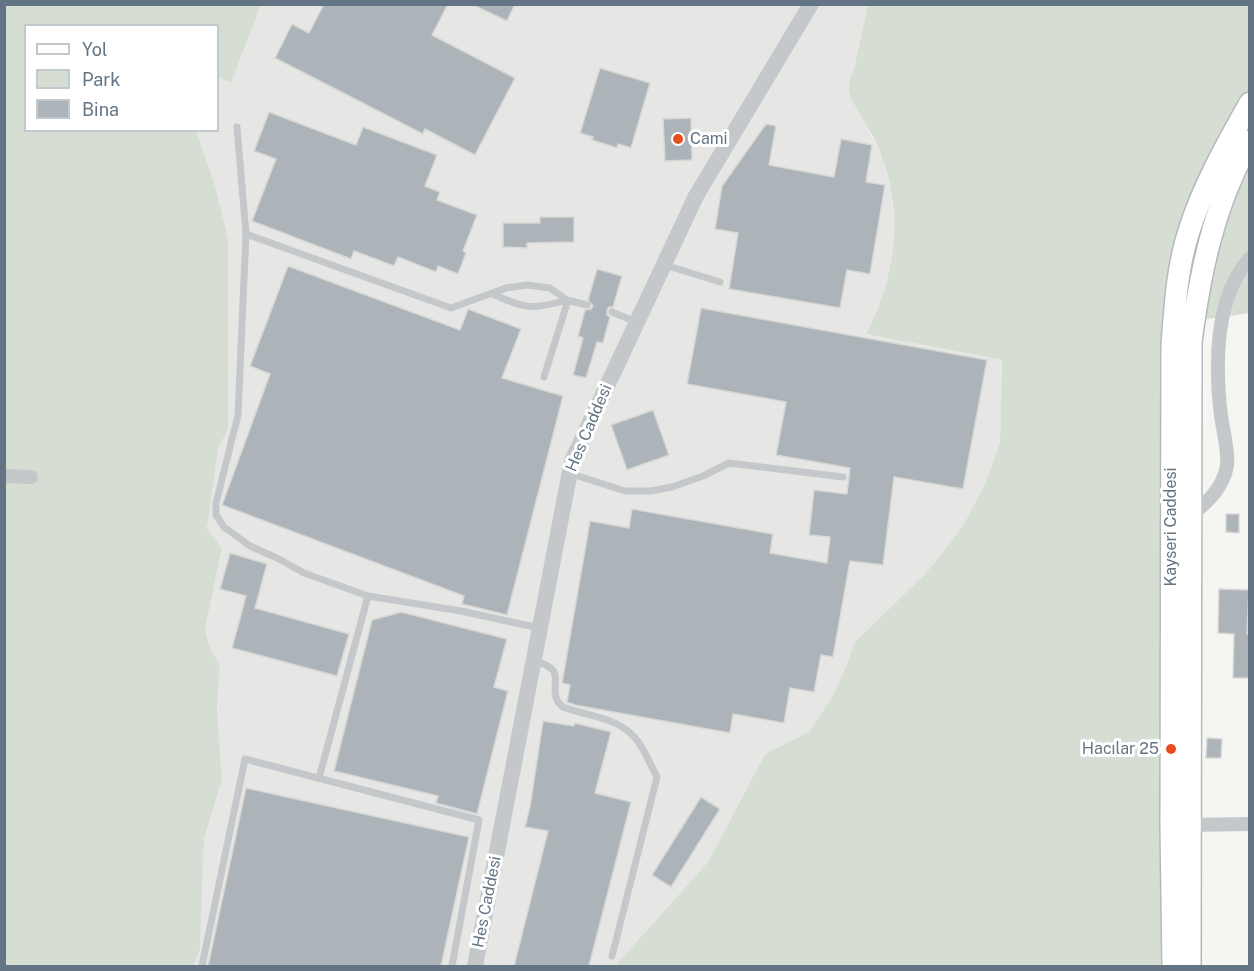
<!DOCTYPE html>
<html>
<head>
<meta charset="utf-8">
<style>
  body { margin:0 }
  #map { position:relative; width:1254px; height:971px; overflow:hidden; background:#f5f5f1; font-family:"Public Sans",sans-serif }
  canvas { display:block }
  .frame { position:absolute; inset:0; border:6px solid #637584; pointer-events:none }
  .legend { position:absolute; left:24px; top:24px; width:195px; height:108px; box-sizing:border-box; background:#fff; border:2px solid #c1c8ce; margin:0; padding:8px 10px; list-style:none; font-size:18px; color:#637584 }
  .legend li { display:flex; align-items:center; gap:12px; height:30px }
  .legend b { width:30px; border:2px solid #c1c8ce }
</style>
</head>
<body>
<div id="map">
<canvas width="1254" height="971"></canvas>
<div class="frame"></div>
<ul class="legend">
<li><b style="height:8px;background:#fff"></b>Yol</li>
<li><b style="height:16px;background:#d6ddd2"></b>Park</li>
<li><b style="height:16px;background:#acb4b9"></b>Bina</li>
</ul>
</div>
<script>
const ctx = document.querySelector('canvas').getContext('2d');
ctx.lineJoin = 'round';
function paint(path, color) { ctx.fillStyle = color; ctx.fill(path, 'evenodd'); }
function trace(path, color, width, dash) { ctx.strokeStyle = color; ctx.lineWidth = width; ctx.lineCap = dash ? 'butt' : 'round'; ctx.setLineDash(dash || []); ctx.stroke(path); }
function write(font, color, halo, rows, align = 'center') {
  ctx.font = font + ' "Public Sans",sans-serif'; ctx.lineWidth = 6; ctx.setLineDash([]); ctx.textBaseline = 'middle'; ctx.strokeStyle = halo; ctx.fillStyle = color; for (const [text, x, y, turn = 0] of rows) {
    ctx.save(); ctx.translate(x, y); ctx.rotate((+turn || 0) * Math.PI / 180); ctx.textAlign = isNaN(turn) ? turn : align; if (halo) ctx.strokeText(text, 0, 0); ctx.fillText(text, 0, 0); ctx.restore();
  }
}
paint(new Path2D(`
  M261 5H868L849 91 883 159 891 190 895 227 892 264 888 283 875 318 866 334 1002 360 1000 442 986 482 966 520 954 538 926 573 853 644 848 662 834 694 809 732 765 754 708 862 615 966H193L200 949 204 839 222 780 217 708 220 666 210 648 205 629 222 548 207 529 218 449 228 429V238L214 182 196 131 218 130V77L231 83Z`), '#e6e7e5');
paint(new Path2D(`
  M5 5H261L231 83 218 77V26H26V130L196 131 214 182 228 238V429L218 449 207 529 222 548 205 629 210 648 220 665 217 708 222 780 204 839 200 949 193 966H5Z
  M868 5H1249V313L1187 322 1186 966H615L708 862 765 754 809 732 834 694 848 662 853 644 926 573 954 538 966 520 986 482 1000 442 1002 360 866 334C898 274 905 206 876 143 871 131 850 101 849 90 848 83 852 74 854 68 859 47 863 26 868 5Z`), '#d6ddd2');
const building = new Path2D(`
  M324 4H448L432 35 515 78 475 155 425 129 423 134 275 58 292 24 309 33Z
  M471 4H515L507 21Z
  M600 68 650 83 631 148 618 144 617 148 592 140 593 137 580 133Z
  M269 112 356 145 363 127 437 155 425 186 440 192 437 200 477 215 463 251 466 253 458 274 438 266 436 272 398 257 394 266 354 251 351 259 252 221 276 159 254 151Z
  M691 118 692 160 665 161 663 119Z
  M766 124 776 126 769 165 834 177 841 139 872 145 866 182 885 185 870 274 847 270 840 308 729 289 738 233 715 229 722 186Z
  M540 217H574V242L527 243V248L503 247V223H540Z
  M288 266 460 330 468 309 521 329 502 378 563 396 507 615 462 604 464 596 222 505 270 374 250 366Z
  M597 269 622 276 613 307H609L607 310V315L610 317 603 343 597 342 586 378 573 375 583 338 578 336 585 310 591 309 593 306 588 300Z
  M701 308 987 360 963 489 894 477 883 565 850 561 833 657 821 655 814 692 790 688 784 723 733 714 730 733 575 705 567 702 570 685 562 683 590 521 629 528 632 509 773 534 770 553 827 563 830 537 809 535 814 490 847 494 850 468 776 455 786 402 687 384Z
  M653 410 669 455 627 470 611 425Z
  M1226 514H1239V533L1226 532Z
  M230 553 267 564 255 608 349 634 337 676 232 648 246 596 220 589Z
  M1219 589 1249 590 1247 634H1250V678H1233L1234 634 1218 633Z
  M401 612 507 639 494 687 508 691 477 814 436 803 438 796 334 771 372 620Z
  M543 721 574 726 575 723 611 732 595 793 631 802 589 966H514L548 831 525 827 530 807Z
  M1207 738 1222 739 1221 758H1206Z
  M246 788 469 837 441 966H208Z
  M701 797 720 809 671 887 652 875Z`);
paint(building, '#acb4b9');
trace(building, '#d7d7d4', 1.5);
const primary = new Path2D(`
  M1173 966 1171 825 1172 345C1175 307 1177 267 1189 231 1203 186 1227 144 1250 103
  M1190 966 1191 342C1200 273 1214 203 1250 141`);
trace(primary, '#b5b9bd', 24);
trace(new Path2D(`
  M237 127 246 234 451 308 506 288 527 285 550 288 567 300 587 305
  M246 234 238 415 216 503V515L224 527 250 546 279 559 304 573 368 596
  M665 265 720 282
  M493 294C525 309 533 310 567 300
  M612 312 636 322
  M544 377 568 300
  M569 473 625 491H651L672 487 703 476 729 463 843 477
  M533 661C574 669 542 690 563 707 589 717 622 717 639 743 646 753 651 766 657 777L612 956
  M319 778 368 596 461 611 539 628
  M202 966 245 759 479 820 452 966`), '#c5c8cb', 7);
trace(new Path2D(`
  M4 476 31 477
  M1190 516C1207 503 1223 488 1227 466 1229 453 1223 430 1221 416 1215 365 1214 298 1250 258
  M1189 825 1250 824`), '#c5c8cb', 14);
trace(new Path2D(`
  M475 966 572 461 696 196 811 4`), '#c5c8cb', 16);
trace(primary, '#fff', 21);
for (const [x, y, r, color] of [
  [678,139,6,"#ea4d1c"],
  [1171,749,6,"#ea4d1c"]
]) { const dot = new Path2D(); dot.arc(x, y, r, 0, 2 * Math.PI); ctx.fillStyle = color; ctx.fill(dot); trace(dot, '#fff', 2); }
write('16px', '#637584', '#fff', [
  ["Cami",690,139],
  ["Hacılar 25",1159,749,"right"]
], 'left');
write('16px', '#637584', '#fff', [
  ["Hes Caddesi",589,428,-67],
  ["Kayseri Caddesi",1171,527,-90],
  ["Hes Caddesi",487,902,-79]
]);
</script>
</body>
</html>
